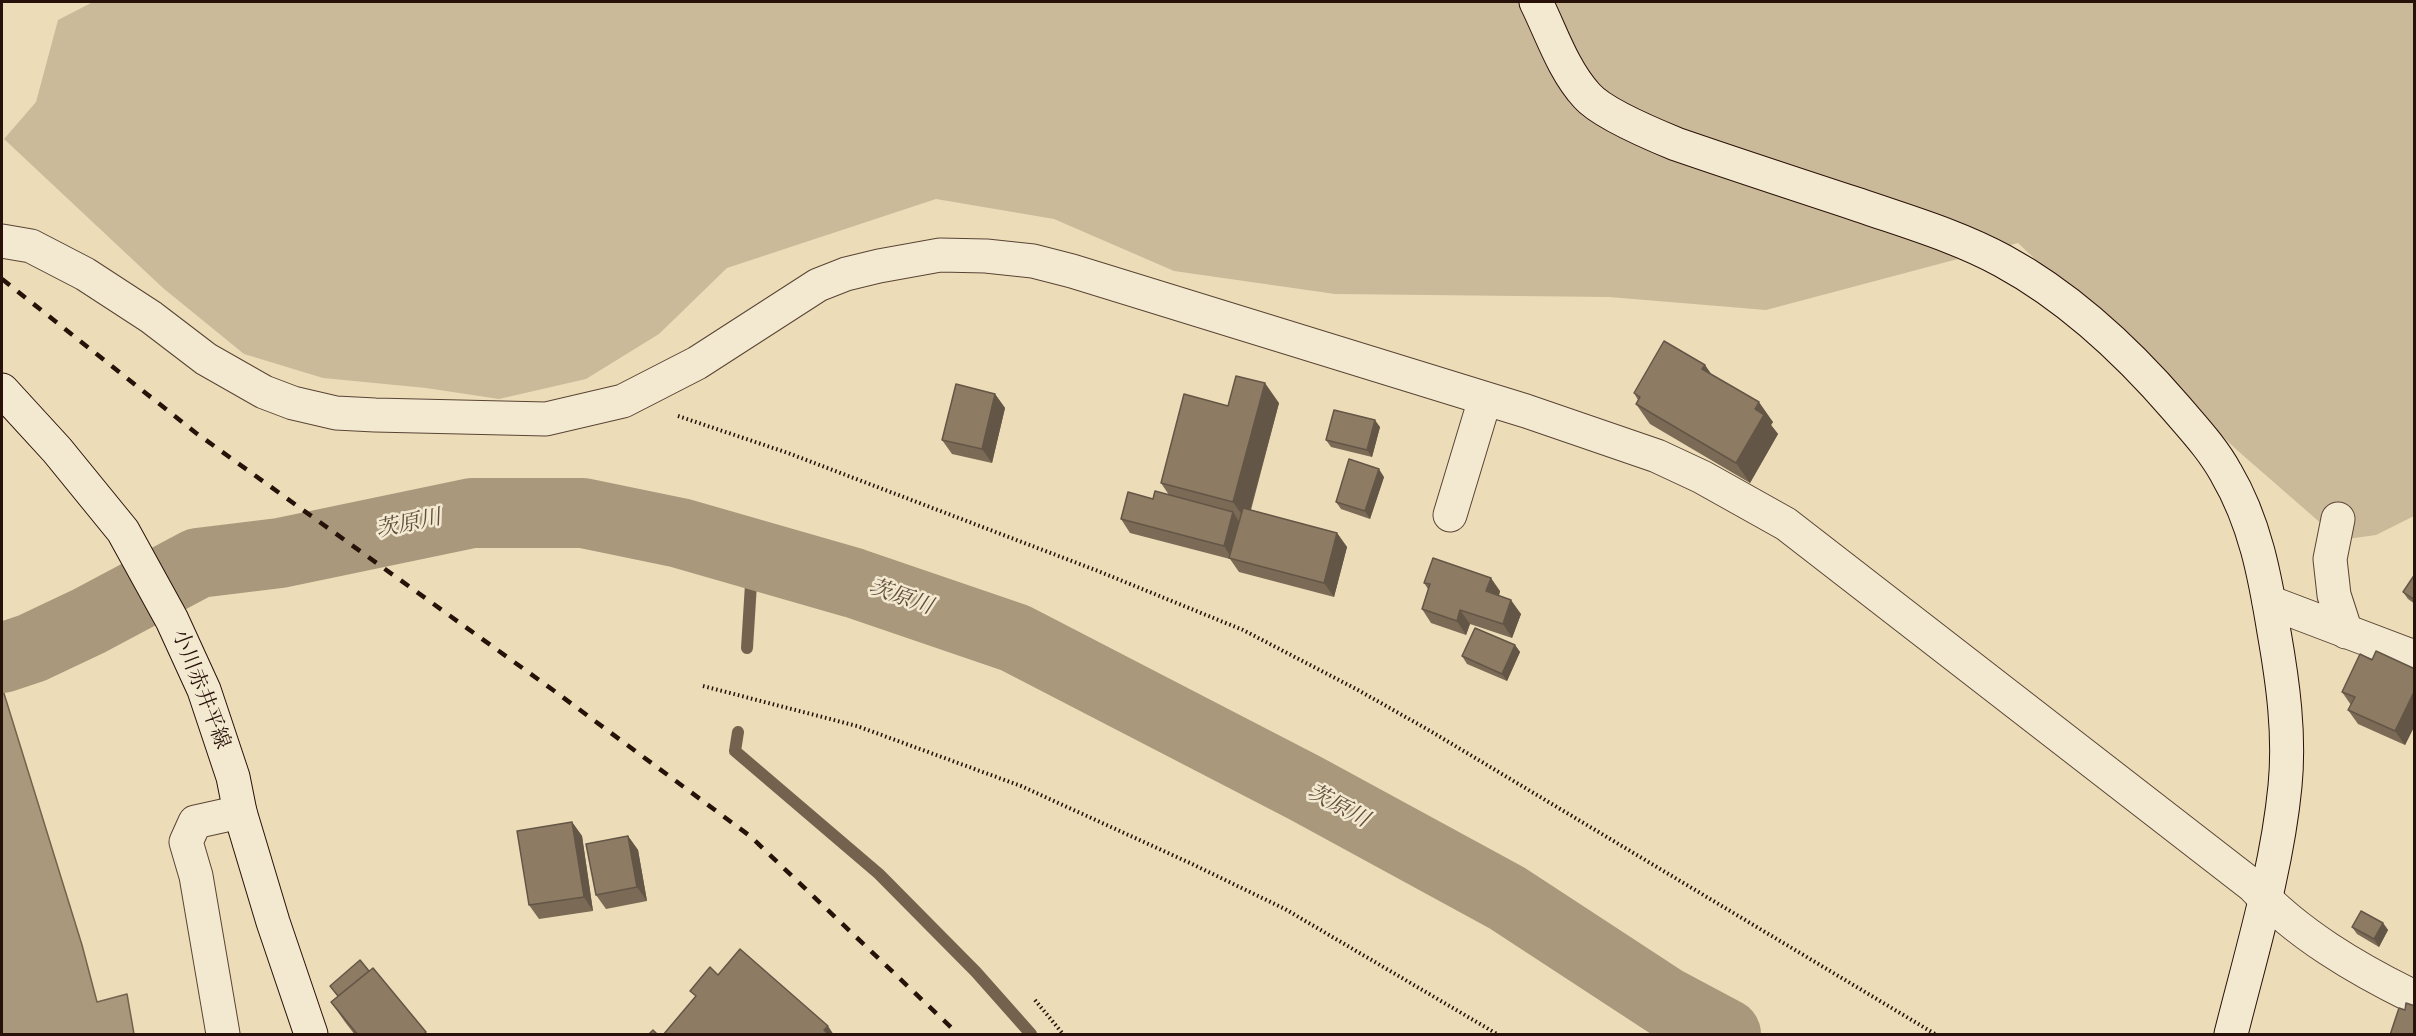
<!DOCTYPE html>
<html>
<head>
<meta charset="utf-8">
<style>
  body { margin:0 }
  #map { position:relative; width:2416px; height:1036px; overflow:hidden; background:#ecddb8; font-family:Vollkorn,serif }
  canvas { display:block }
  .frame { position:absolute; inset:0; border:3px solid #281108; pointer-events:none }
</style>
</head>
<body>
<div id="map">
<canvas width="2416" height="1036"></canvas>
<div class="frame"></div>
</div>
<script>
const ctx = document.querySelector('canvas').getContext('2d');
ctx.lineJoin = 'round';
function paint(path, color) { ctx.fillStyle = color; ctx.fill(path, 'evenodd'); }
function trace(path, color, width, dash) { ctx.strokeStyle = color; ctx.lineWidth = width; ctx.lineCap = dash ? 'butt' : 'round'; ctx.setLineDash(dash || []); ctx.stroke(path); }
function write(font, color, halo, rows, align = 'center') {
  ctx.font = font + ' Vollkorn,"Noto Serif JP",serif'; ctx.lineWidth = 5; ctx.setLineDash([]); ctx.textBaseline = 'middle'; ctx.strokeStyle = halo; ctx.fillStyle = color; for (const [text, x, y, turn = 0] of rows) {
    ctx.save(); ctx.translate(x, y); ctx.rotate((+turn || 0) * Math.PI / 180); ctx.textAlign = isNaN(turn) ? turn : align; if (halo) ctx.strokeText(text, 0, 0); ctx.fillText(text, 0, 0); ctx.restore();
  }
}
paint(new Path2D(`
  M93 2H2414V516L2376 535 2340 540 2238 451 2018 243 1766 310 1609 297 1335 294 1174 271 1054 219 936 199 727 268 659 334 586 379 499 399 426 388 323 378 244 354 163 288 4 139 36 102 58 20Z`), '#cbba9a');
const water = new Path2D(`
  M2 687 82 945 97 1002 127 994 134 1034H2Z`);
paint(water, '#a9987c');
trace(water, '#75624e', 1.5);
trace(new Path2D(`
  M680 533 751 584 747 648
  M738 732 735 751 879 874 976 972 1031 1034`), '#75624e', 12);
trace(new Path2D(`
  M2 658 32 648 89 621 198 563 280 553 472 513H583L680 533 854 583 1015 638 1305 788 1507 898 1666 1002 1726 1034`), '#a9987c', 70);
const street = new Path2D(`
  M2 241 31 246 85 274 151 317 206 359 264 392 293 403 336 413 375 415 546 419 623 401 697 363 818 285 846 274 879 266 940 255 986 256 1033 261 1072 271 1526 411 1657 456 1702 477 1786 524 2253 886C2297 934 2357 969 2414 997
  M1450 515 1485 399
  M2338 519 2330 559 2334 595 2346 632
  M2269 602 2414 657
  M223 1034 196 876 186 842 195 822 240 812`);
const secondary = new Path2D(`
  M1536 2C1551 32 1563 70 1587 96 1602 113 1654 135 1676 144 1737 165 1798 185 1859 205 1908 222 1957 236 2003 261 2071 298 2127 351 2177 409 2194 429 2213 449 2226 473 2255 522 2265 576 2274 632 2283 683 2290 735 2285 786 2277 869 2251 954 2231 1034
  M2 390 57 450 123 531 172 620 204 690 233 777 240 812 273 922 311 1034`);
trace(street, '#594434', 35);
trace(secondary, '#281108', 35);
trace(new Path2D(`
  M678 416 788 453 1098 571 1243 630 1358 690 1432 732 1935 1034
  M703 686 857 726 1021 786 1190 863 1285 909 1497 1034
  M1035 1000 1063 1034`), '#281108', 4, [1.5, 3]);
trace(street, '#f3e9d1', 33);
trace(secondary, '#f3e9d1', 33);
trace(new Path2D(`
  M2 279 196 433 553 690 750 836 958 1034`), '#281108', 4.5, [10, 10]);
paint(new Path2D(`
  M1705 365 1711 375 1773 422 1771 425 1778 434 1750 483 1650 424 1636 404 1638 400 1634 393Z
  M995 394 1005 408 992 463 952 454 942 440Z
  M1279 403 1251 510 1337 533 1347 547 1334 597 1239 572 1230 559 1130 533 1121 519 1153 499 1169 495 1161 483 1228 406Z
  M1380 427 1372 457 1331 447 1326 440Z
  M1384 477 1370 519 1341 509 1336 502Z
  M2415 574V604L2408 599 2403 592Z
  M1424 583 1500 591 1499 596 1521 614 1512 638 1470 624 1466 635 1431 623 1422 609 1428 589Z
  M1515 645 1520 652 1507 681 1467 664 1462 656Z
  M2372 660 2415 669V725L2405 745 2358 724 2348 710 2351 705 2342 692Z
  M572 822 582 836 593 911 539 919 529 905Z
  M628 836 638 850 647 901 606 909 596 895Z
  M2383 923 2388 930 2379 947 2357 934 2352 927Z
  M373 968 428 1035H355L345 1022 331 1002 338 996 330 986 369 971Z`), '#7a6a56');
paint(new Path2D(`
  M1705 365 1719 385 1702 369Z
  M1265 383 1279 403 1247 522 1233 502Z
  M995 394 1005 408 992 463 982 449Z
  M1759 402 1773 422 1771 425 1778 434 1750 483 1736 463 1755 409Z
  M1375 420 1380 427 1372 457 1367 450Z
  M1379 469 1384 477 1370 519 1365 511Z
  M1233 512 1242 526 1232 559 1224 546Z
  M1337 533 1347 547 1334 597 1324 583Z
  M1491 578 1500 591 1496 605 1486 591Z
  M1511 600 1521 614 1512 638 1503 624Z
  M1460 610 1470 624 1466 635 1457 621Z
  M1515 645 1520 652 1507 681 1502 674Z
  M2415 690V725L2405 745 2395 731Z
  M572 822 582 836 593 911 584 897Z
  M628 836 638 850 647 901 637 887Z
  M2383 923 2388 930 2379 947 2374 939Z
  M828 1026 834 1035H827L824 1030Z`), '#635646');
const building = new Path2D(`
  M1664 341 1705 365 1702 369 1759 402 1755 409 1764 415 1736 463 1636 404 1640 397 1634 393Z
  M1236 376 1265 383 1233 502 1161 483 1184 394 1228 406Z
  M956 384 995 394 982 449 942 440Z
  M1334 410 1375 420 1367 450 1326 440Z
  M1349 459 1379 469 1365 511 1336 502Z
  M1155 491 1233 512 1224 546 1121 519 1128 492 1153 499Z
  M1243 508 1337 533 1324 583 1229 558Z
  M1433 558 1491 578 1486 591 1511 600 1503 624 1460 610 1457 621 1422 609 1430 584 1424 583Z
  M2415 574V600L2403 592Z
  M1475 628 1515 645 1502 674 1462 656Z
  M2376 651 2415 669V690L2395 731 2348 710 2355 697 2342 692 2360 654 2372 660Z
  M572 822 584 897 529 905 517 831Z
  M628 836 637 887 596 895 586 844Z
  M2361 911 2383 923 2374 939 2352 927Z
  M740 949 828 1026 824 1030 829 1035H663L696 996 690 991 710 967 718 975Z
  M360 960 369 971 338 996 330 986Z
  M373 968 426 1032 423 1035H358L331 1002Z
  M2406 1003 2415 1006V1035H2390L2399 1008 2405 1010Z
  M653 1030 658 1035H648Z`);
paint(building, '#8e7b64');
trace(building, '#635646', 1.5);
write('21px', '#281108', '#f3e9d1', [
  ["小川赤井平線",199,690,69]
]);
write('italic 22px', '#624e3c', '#f3e9d1', [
  ["茨原川",409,526,-12],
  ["茨原川",900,599,19],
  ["茨原川",1337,808,28]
]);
</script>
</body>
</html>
